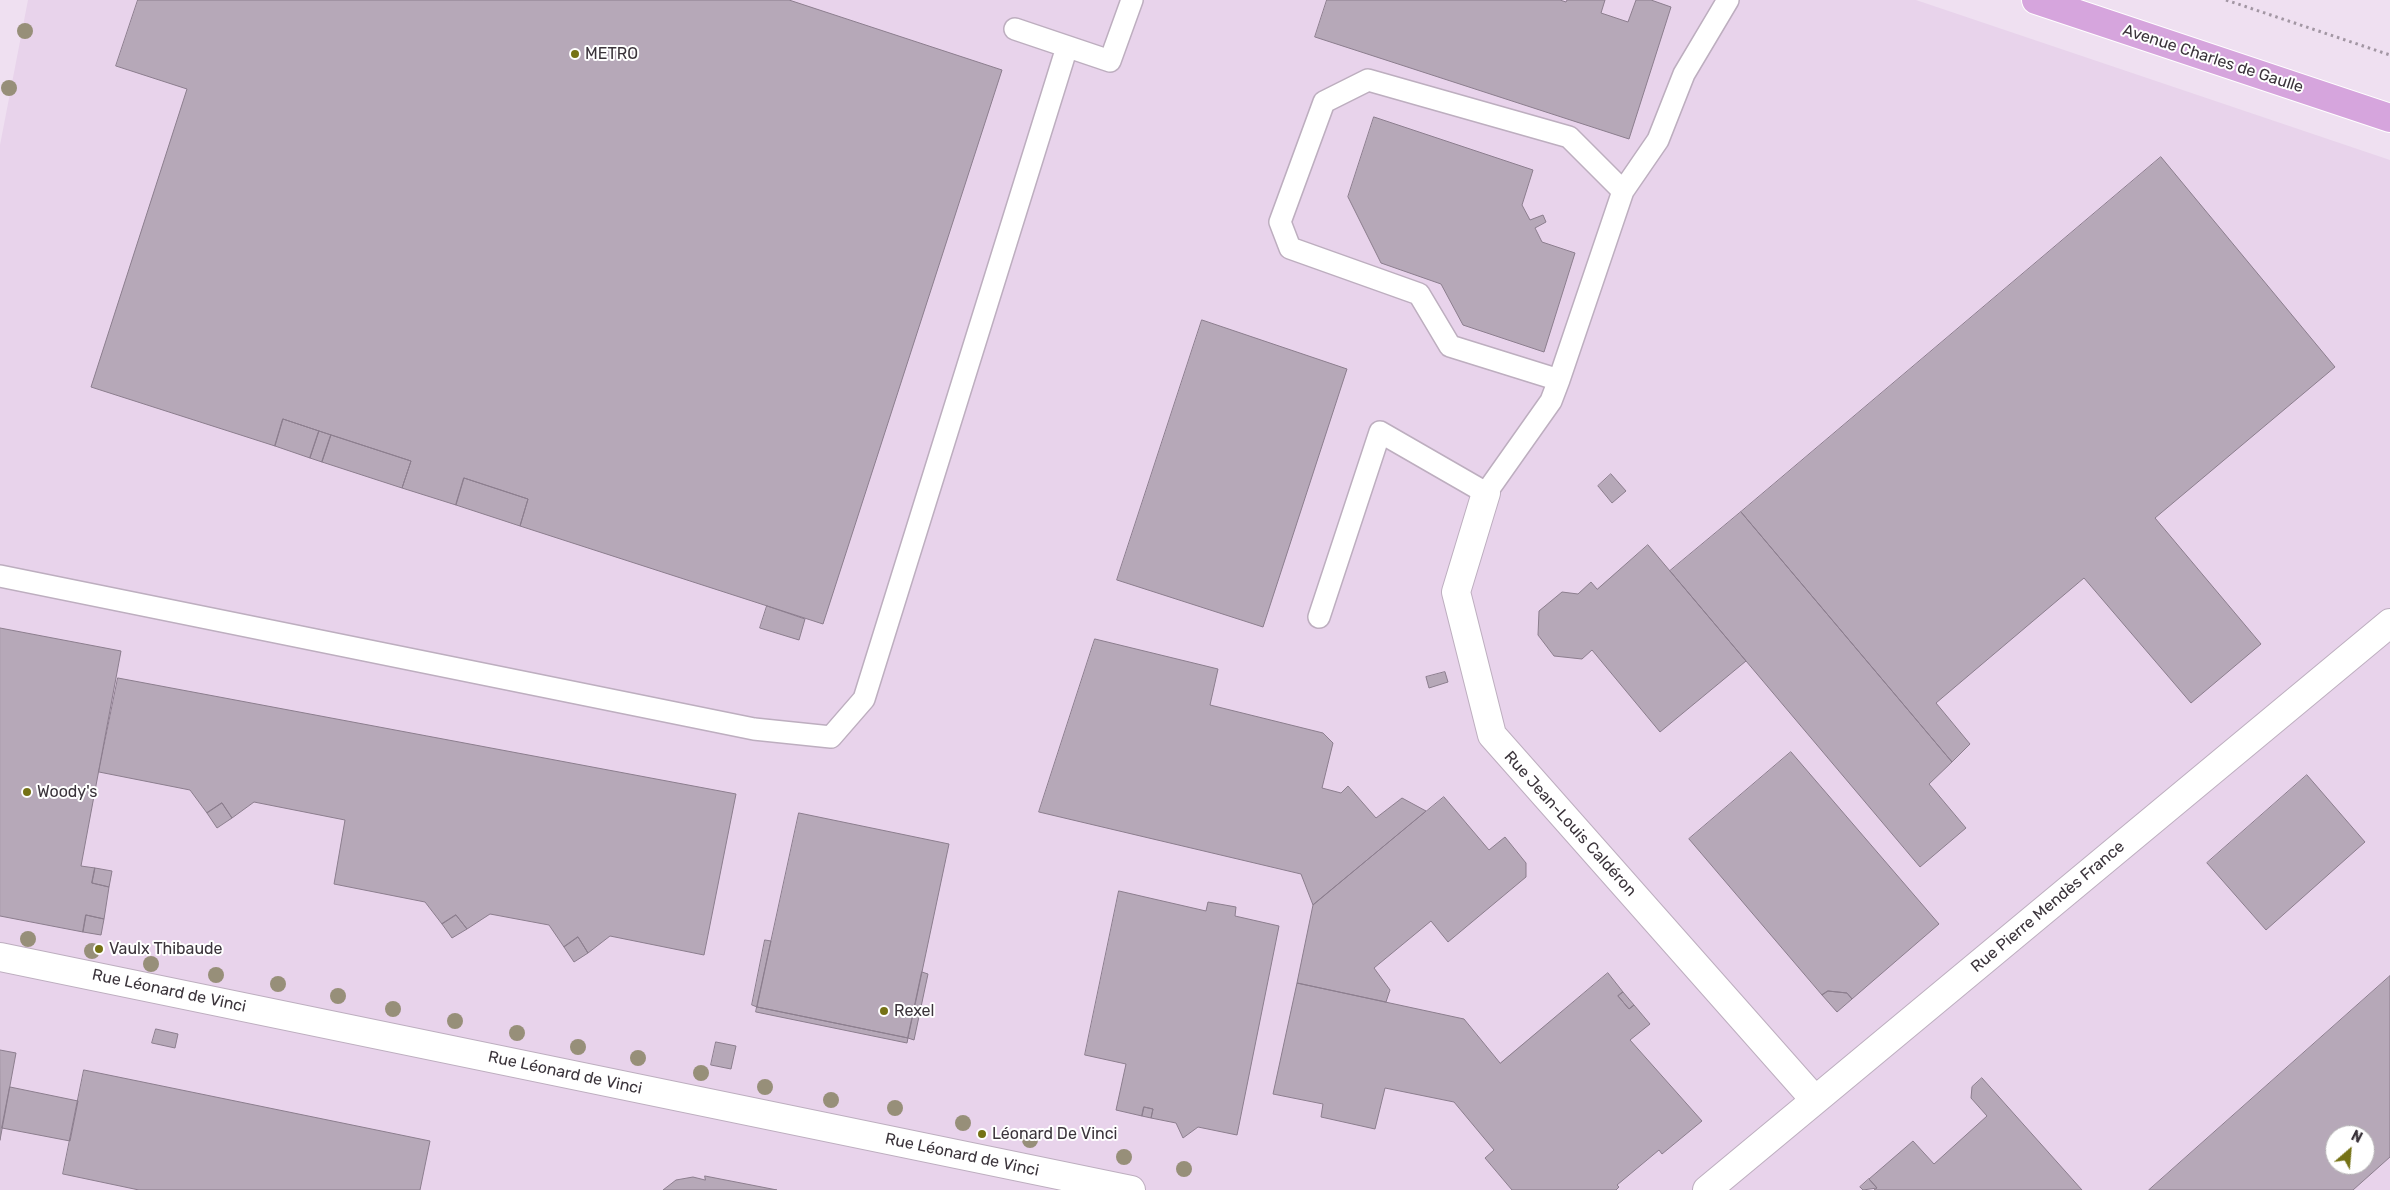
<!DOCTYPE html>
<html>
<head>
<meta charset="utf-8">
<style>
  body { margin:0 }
  #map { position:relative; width:2390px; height:1190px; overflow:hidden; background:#efe0f1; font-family:Rubik,sans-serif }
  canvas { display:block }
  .north { position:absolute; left:2325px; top:1125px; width:50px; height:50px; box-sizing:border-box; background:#fff; border:1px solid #b1aeb1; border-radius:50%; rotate:27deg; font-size:14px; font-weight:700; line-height:20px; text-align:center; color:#3b343b }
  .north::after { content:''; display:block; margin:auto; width:18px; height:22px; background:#757215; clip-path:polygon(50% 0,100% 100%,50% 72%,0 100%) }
</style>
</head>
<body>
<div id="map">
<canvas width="2390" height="1190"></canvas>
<div class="north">N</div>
</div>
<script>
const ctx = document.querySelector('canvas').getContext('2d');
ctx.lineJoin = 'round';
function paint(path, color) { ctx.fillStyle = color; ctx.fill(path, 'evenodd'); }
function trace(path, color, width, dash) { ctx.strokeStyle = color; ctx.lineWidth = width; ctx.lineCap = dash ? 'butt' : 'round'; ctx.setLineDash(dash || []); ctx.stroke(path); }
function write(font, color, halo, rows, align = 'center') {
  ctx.font = font + ' Rubik,sans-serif'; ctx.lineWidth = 4; ctx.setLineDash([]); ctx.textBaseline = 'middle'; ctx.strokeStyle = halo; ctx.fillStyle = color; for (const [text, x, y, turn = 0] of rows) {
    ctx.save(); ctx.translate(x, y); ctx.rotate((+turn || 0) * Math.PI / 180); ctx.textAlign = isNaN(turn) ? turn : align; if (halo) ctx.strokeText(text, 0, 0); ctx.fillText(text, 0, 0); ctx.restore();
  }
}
paint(new Path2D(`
  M28 0H1916L2390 160V1190H0V145ZM2335 1135H2365V1165H2335Z`), '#e8d3eb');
const building = new Path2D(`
  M138 0H789L1002 70 823 624 520 526 528 499 464 478 456 505 402 488 411 461 319 431 283 419 275 446 91 387 187 89 116 66Z
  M1327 0H1560L1566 2 1567 0H1605L1601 13 1628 22 1636 0H1651L1671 7 1629 139 1315 37Z
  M1374 117 1533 170 1522 205 1530 220 1543 215 1546 222 1535 228 1542 242 1575 253 1544 352 1463 325 1441 284 1381 263 1348 197Z
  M2161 157 2335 367 2155 518 2261 644 2191 703 2084 578 1936 703 1970 744 1952 762 1741 512Z
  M1202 320 1347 369 1263 627 1117 580Z
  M283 419 319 431 310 458 275 446Z
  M319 431 331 435 322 462 310 458Z
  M331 435 411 461 402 488 322 462Z
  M1611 474 1626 491 1612 503 1598 486Z
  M464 478 528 499 520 526 456 505Z
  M1741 512 1952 762 1929 784 1966 828 1920 867 1670 571Z
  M1648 545 1746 661 1660 732 1592 650 1582 659 1554 656 1538 635 1539 611 1562 592 1578 594 1591 582 1597 589Z
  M767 606 805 619 799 640 760 628Z
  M0 628 121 651 81 866 95 868 92 883 109 887 104 919 86 915 83 932 0 916Z
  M1095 639 1218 669 1210 705 1323 733 1333 743 1322 788 1341 793 1348 786 1376 818 1402 798 1426 811 1313 905 1301 874 1039 812Z
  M1445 672 1448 682 1429 688 1426 677Z
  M118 678 736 794 704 955 610 936 588 953 578 937 564 947 549 925 490 914 467 929 456 915 442 924 425 902 334 884 345 820 254 802 232 818 222 803 207 813 190 790 99 772Z
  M1791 752 1939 924 1852 999 1847 993 1828 991 1822 995 1689 839Z
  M2307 775 2365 842 2266 930 2207 863Z
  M1444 797 1489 850 1505 837 1526 863V877L1448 942 1431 921 1374 968 1390 990 1386 1002 1297 983 1313 905Z
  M222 803 232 818 217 828 207 813Z
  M799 813 949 844 908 1038 757 1007Z
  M95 868 112 871 109 887 92 883Z
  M1119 891 1206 911 1208 902 1236 907 1235 916 1279 926 1237 1135 1198 1127 1183 1138 1176 1123 1151 1118 1153 1109 1144 1107 1142 1116 1116 1110 1126 1064 1085 1055Z
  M86 915 104 919 101 935 83 932Z
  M456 915 467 929 452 938 442 924Z
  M578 937 588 953 574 962 564 947Z
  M765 940 771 941 757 1007 752 1005Z
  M922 972 928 974 914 1040 908 1038Z
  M1608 973 1623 992 1618 996 1629 1009 1634 1005 1650 1024 1630 1040 1702 1121 1662 1154 1659 1150 1617 1185 1619 1187 1616 1190H1512L1485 1158 1494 1150 1454 1102 1385 1088 1375 1129 1321 1117 1323 1104 1273 1094 1297 983 1464 1019 1500 1063Z
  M2390 976V1157L2353 1190H2149ZM2335 1135H2365V1165H2335Z
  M1828 991 1847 993 1852 999 1837 1012 1822 995Z
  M1623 992 1634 1005 1629 1009 1618 996Z
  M757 1007 908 1038 907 1043 756 1012Z
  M156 1029 178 1034 175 1048 152 1043Z
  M716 1042 736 1046 731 1069 711 1065Z
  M0 1050 16 1053 0 1140Z
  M84 1070 430 1141 420 1190H139L63 1174Z
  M1982 1078 2082 1190H1874L1877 1188 1869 1179 1913 1141 1934 1164 1987 1116 1971 1098 1972 1087Z
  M10 1087 78 1101 70 1141 2 1128Z
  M1144 1107 1153 1109 1151 1118 1142 1116Z
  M705 1176 777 1190H663L676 1180 693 1177 705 1180Z
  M1869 1179 1877 1188 1863 1190 1860 1187Z`);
paint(building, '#b6a8b8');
trace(building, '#8c7e8e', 1);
const lane = new Path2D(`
  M1015 29 1110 61 1132 0
  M1623 191 1658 140 1684 74 1728 0
  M0 576 754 729 831 737 864 699 1067 47
  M1319 617 1380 432 1486 493 1551 401 1559 380 1623 191 1569 137 1368 80 1324 102 1280 222 1290 248 1419 294 1450 346 1559 380`);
const street = new Path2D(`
  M1486 493 1456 592 1492 735 1815 1100
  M0 957 1131 1190
  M1707 1190 2390 623`);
const primary = new Path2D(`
  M2036 0 2390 118`);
trace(lane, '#bdaebf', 24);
trace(street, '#bdaebf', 30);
trace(primary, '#fff', 30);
trace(new Path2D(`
  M2226 0 2390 55`), '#a296a3', 3, [2.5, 4]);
trace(lane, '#fff', 21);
trace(street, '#fff', 28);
trace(primary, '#d6a5dd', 28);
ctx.fillStyle = '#978f79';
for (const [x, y] of [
  [25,31],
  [9,88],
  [28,939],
  [92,951],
  [151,964],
  [216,975],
  [278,984],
  [338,996],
  [393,1009],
  [455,1021],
  [517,1033],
  [578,1047],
  [638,1058],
  [701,1073],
  [765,1087],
  [831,1100],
  [895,1108],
  [963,1123],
  [1030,1140],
  [1124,1157],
  [1184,1169]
]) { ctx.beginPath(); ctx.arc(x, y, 8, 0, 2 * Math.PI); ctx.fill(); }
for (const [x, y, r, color] of [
  [575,54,5,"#757215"],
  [27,792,5,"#757215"],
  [99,949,5,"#757215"],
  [884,1011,5,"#757215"],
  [982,1134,5,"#757215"]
]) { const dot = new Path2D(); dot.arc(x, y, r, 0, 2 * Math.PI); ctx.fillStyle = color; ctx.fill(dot); trace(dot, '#fff', 2); }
write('16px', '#3b343b', '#fff', [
  ["METRO",585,54],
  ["Woody's",37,792],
  ["Vaulx Thibaude",109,949],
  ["Rexel",894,1011],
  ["Léonard De Vinci",992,1134]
], 'left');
write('16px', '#3b343b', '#fff', [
  ["Avenue Charles de Gaulle",2213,59,18],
  ["Rue Jean-Louis Caldéron",1570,824,48],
  ["Rue Pierre Mendès France",2048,907,-40],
  ["Rue Léonard de Vinci",169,991,12],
  ["Rue Léonard de Vinci",565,1073,12],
  ["Rue Léonard de Vinci",962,1155,12]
]);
</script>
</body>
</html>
